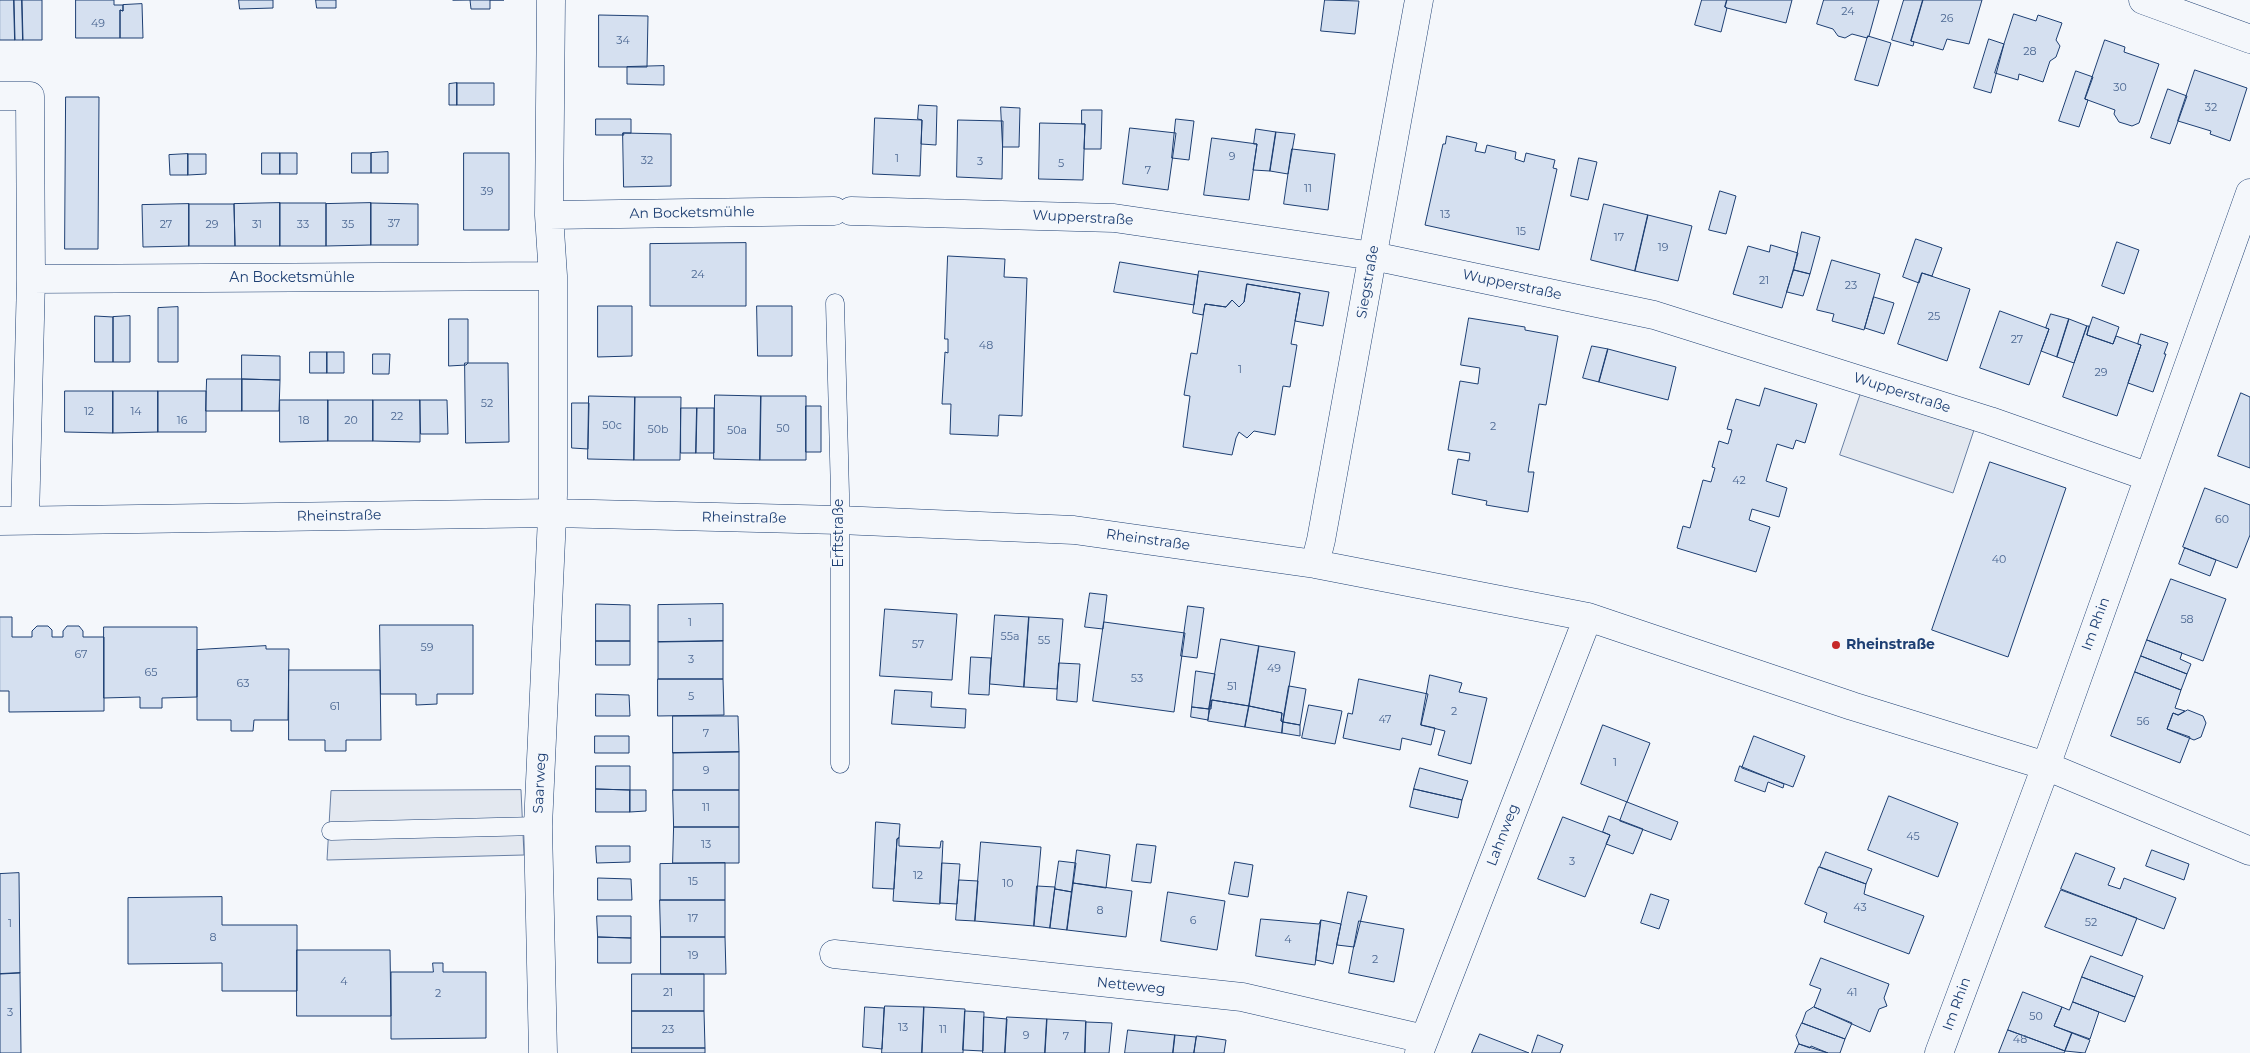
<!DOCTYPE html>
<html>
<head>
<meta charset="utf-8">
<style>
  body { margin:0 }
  canvas { display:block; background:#f4f7fb }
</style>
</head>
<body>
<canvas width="2250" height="1053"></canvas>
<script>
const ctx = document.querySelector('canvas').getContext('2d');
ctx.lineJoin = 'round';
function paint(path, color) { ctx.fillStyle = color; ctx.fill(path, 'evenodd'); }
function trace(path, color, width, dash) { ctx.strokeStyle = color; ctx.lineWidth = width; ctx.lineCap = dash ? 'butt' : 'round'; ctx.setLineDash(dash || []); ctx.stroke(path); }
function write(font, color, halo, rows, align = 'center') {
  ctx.font = font + ' Montserrat,sans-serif'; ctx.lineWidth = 4; ctx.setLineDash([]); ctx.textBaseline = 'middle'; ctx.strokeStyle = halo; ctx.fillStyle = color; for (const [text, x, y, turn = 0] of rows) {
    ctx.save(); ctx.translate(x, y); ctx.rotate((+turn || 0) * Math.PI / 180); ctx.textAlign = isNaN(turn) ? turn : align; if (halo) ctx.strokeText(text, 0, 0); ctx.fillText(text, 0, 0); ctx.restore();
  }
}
const parking = new Path2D(`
  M1862 390 1975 427 1953 493 1840 455Z
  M521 790 524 855 327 860 331 791Z`);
paint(parking, '#e3e8f0');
trace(parking, '#687fa3', 1);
const building = new Path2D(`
  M0 0H14L15 40H0Z
  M14 0H22L23 40H15Z
  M22 0H42V40H23Z
  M76 0H114V5H123V11L120 10V38H76Z
  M239 0H273V8L240 9Z
  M316 0H336V8H317Z
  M453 0H504H490V9H471L470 0Z
  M1325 0 1359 1 1355 34 1321 31Z
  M1702 0H1727L1725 7 1727 8 1721 32 1695 25Z
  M1727 0H1792L1786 23 1727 8 1725 7Z
  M1824 0H1879L1869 36 1867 38 1852 34 1845 38 1838 36 1833 29 1817 24Z
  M1904 0H1923L1911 41 1914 42 1913 46 1892 40Z
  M1923 0H1982L1969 44 1947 39 1943 50 1911 41Z
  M142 4 143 38H120V10L123 11V5Z
  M2014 14 2036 21 2038 15 2062 23 2056 40 2060 46 2056 57 2050 61 2043 82 2019 74 2018 80 1995 73Z
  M599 15 648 16 647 67H599Z
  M1868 36 1891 43 1878 86 1855 80Z
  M1989 39 2004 44 1991 93 1974 88Z
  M2105 40 2125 47 2124 52 2159 64 2139 123 2132 126 2119 122 2114 114 2115 110 2085 99Z
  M664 66V85L627 84V67Z
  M2195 70 2247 88 2230 141 2210 134 2211 131 2178 121Z
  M2076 71 2093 77 2085 99 2088 100 2079 127 2059 121Z
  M457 83H494V105H457Z
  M457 83V105H449V84Z
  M2168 89 2187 96 2170 144 2151 138Z
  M66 97H99L98 249H65Z
  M919 105 937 106 936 145 921 144 922 120 918 119Z
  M1001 107 1020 108 1019 147H1003Z
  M1082 110H1102L1101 149H1084L1085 124H1082Z
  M875 118 922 120 920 176 873 174Z
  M596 119H631V133H623L624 135H596Z
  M1176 119 1194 121 1189 160 1172 158Z
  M958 120 1003 121 1002 179 957 177Z
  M1040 123 1085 124 1083 180 1039 179Z
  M1130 128 1176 133 1168 190 1123 184Z
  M1256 129 1276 132 1270 171 1253 170 1257 144H1254Z
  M1276 132 1295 134 1288 174 1270 171Z
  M623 133 671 134V186L624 187Z
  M1447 136 1477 143 1475 151 1485 153 1487 145 1516 152 1515 159 1524 162 1526 153 1555 160 1553 168 1557 169 1539 250 1425 225 1443 144H1445Z
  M1212 138 1257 144 1249 200 1204 195Z
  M1292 149 1335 154 1328 210 1284 204Z
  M388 152V173H371V153Z
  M262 153H280V174H262Z
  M280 153H297V174H280Z
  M352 153H371V173H352Z
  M464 153H509V230H464Z
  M188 154H206V174L188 175Z
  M188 154V175H170L169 155Z
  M1579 158 1597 162 1588 200 1571 196Z
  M1720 191 1736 196 1726 234 1709 230Z
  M280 203V246H235L234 204Z
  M280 203H326V246H280Z
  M371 203 418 204V245H371Z
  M371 203V245L326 246V204Z
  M189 204V246L143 247 142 205Z
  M189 204H234L235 246H189Z
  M1604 204 1648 215 1635 271 1591 260Z
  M1648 215 1692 226 1678 281 1635 271Z
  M1802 232 1820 237 1810 274 1794 270Z
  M1916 239 1942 248 1932 276 1922 273 1919 283 1903 277Z
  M2117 242 2139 250 2124 294 2102 286Z
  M746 243V306H650V244Z
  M1771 245 1798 253 1782 308 1733 294 1748 246 1769 252Z
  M948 256 1005 259 1004 277 1027 278 1022 416 999 415 998 436 950 434 951 404H942L945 352 948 353V339H945Z
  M1832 260 1880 274 1864 330 1832 321 1834 314 1817 310Z
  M1120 262 1198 275 1194 305 1114 292Z
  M1794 270 1810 274 1803 296 1787 292Z
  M1199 271 1329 292 1323 326 1295 321 1300 293 1247 284 1244 302 1239 307 1232 300 1226 307 1205 304 1203 315 1193 313Z
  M1922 273 1970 289 1947 361 1898 344Z
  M1247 284 1300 293 1291 344 1297 345 1290 387 1283 386 1275 435 1254 431 1247 438 1239 432 1236 438 1232 455 1183 447 1190 396 1184 395 1191 353 1197 354 1205 304 1226 307 1232 300 1239 307 1244 302Z
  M1874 297 1894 303 1884 334 1865 328Z
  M598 306H632V356L598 357Z
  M757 306H792V356H758Z
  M178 307V362H158V308Z
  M2000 311 2049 329 2029 385 1980 368Z
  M2051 314 2069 319 2057 357 2041 351 2049 329 2046 328Z
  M95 316 113 317V362H95Z
  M130 316V362H113V317Z
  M2093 317 2119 327 2113 344 2087 335Z
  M1469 318 1525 327V330L1558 336 1546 405 1539 404 1528 472H1534L1528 512 1486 505 1487 501 1452 494 1458 459 1469 461 1470 453 1448 450 1460 381 1478 384 1480 368 1461 365Z
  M449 319H468V363L466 365 449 366Z
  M2069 319 2087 326 2074 363 2057 357Z
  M2087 326H2089L2087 335 2113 344 2116 336 2141 345 2117 416 2063 397Z
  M2141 334 2168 343 2164 354H2166L2153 392 2128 383 2141 345 2138 344Z
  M1592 346 1608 349 1599 382 1583 378Z
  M1608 349 1676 367 1668 400 1599 382Z
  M310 352H327V373H310Z
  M327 352H344V373H327Z
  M373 354H390L389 374H373Z
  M242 355 280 356V380L242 379Z
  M465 363H508L509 442 466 443Z
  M207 379H242V411H206Z
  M242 379 280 380 279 411H242Z
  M1765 388 1817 404 1805 443 1796 440 1793 449 1777 444 1766 481 1787 488 1779 517 1752 509 1749 520 1770 527 1756 572 1677 548 1683 526 1690 528 1703 480 1711 482 1715 468 1712 467 1719 441 1728 444 1732 430 1727 429 1736 399 1759 406Z
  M65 391H113V433L65 432Z
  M113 391H158V432L113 433Z
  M158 391H206V432H158Z
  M2241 393 2250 397V468L2218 456Z
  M715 395 761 396 760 460 714 459Z
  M589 396 635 397 634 460 588 459Z
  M761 396H806V460H760Z
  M635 397H681L680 460H634Z
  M280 400H328V441L280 442Z
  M328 400H373V441H328Z
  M373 400H420V442L373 441Z
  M420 400H447L448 434H421Z
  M572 403H589L588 449 572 448Z
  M806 406H821V452H806Z
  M681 408H697L696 453H681Z
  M697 408H714V453H696Z
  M1990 462 2066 488 2008 657 1932 630Z
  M2205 488 2250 505V535L2237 568 2183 547Z
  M2185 548 2216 560 2210 576 2179 564Z
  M2171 579 2226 599 2203 661 2147 640Z
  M1090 593 1107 595 1103 629 1085 627Z
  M596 604 630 605V641H596Z
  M723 604V641L658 642V605Z
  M1188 606 1204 608 1197 658 1181 656Z
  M885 609 957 614 952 680 880 676Z
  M995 615 1029 617 1024 687 990 684Z
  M0 617H12V637H32V631L37 626H48L52 630V637H63V631L67 626H79L83 631V637H104V711L9 712V691H0Z
  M1029 617 1063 619 1057 689 1024 687Z
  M1104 622 1185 633 1174 712 1093 701Z
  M380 625H473V694H437V704L416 705V694H381Z
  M104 627H197V697L162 698V708H140V697L104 698Z
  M1221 639 1259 646 1249 706 1212 700 1211 709H1209Z
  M2147 640 2182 653 2180 659 2191 664 2187 674 2141 656Z
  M596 641H630V665H596Z
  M723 641V679H658V642Z
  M266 646V649H289L288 720H254L253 731H231V720H197V650Z
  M1259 646 1295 652 1283 722 1281 721 1282 713 1249 706Z
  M2141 656 2187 674 2181 690 2135 672Z
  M971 657 991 658 989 695 969 694Z
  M1059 663 1080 664 1077 702 1057 700Z
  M289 670H380L381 740H346V751H325V740H289Z
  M1196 671 1215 674 1209 709 1192 707Z
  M2135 672 2181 690 2175 708 2185 711 2178 715 2173 713 2167 729 2190 737 2180 763 2111 736Z
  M1430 675 1462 683 1459 692 1487 698 1471 764 1438 755 1445 731 1421 725Z
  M658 679H723L724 715 658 716Z
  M1359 679 1428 694 1421 725 1435 728 1431 745 1402 738 1400 750 1343 738 1348 713 1352 714Z
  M1289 686 1306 689 1300 725 1283 722Z
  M895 690 932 692 931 707 966 709 965 728 892 724Z
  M596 694 629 695 630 716H596Z
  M1212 700 1249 706 1245 727 1208 721Z
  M1309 705 1342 711 1335 744 1302 738Z
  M1249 706 1282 713 1281 721 1283 722 1282 733 1245 727Z
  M1192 707 1209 709 1208 720 1191 717Z
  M2188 710 2203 716 2206 723 2201 737 2194 740 2167 729 2173 713 2178 715Z
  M673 716H738L739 752 673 753Z
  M1283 722 1300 725V736L1282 733Z
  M1603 725 1650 743 1627 802 1581 784Z
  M595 736H629V753H595Z
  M1754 736 1805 756 1793 787 1742 768Z
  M739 752V790H673V753Z
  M596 766H630V790L596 789Z
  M1740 766 1784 784 1783 788 1768 782 1765 792 1735 781Z
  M1420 768 1468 781 1462 800 1414 789Z
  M596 789 630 790V812H596Z
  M1414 789 1462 800 1458 818 1410 807Z
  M630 790H646V811L630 812Z
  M673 790H739V827H674Z
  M1889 796 1958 823 1938 877 1868 850Z
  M1627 802 1678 822 1671 840 1620 821Z
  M1609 816 1643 829 1633 854 1606 844 1610 835 1603 832Z
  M1563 817 1610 835 1585 897 1538 879Z
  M876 822 900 824 899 838 897 839 894 889 873 888Z
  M674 827H739V863H673Z
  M899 838V846L940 848 941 841H943L940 904 893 901 897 839Z
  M981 842 1041 847 1034 926 975 921Z
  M1137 844 1156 846 1151 883 1132 881Z
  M596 846H630V862L597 863Z
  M1077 850 1110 855 1106 888 1073 883Z
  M2152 850 2189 864 2184 880 2146 866Z
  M1826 852 1872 869 1866 884 1820 867Z
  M2076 853 2115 868 2108 885 2120 889 2124 878 2176 898 2164 929 2061 889Z
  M1059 861 1076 863 1072 892 1055 889Z
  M1235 862 1253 865 1248 897 1229 894Z
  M725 863V900H660V864Z
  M942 863 960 864 957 904 940 903Z
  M1819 867 1866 884 1864 894 1924 916 1909 954 1824 922 1827 913 1805 904Z
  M19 873 20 973 0 974V874Z
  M598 878 631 879 632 900H598Z
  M959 880 978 881 975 921 956 920Z
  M1073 883 1132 891 1126 937 1067 930Z
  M1037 886 1055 887 1050 928 1034 926Z
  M1055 889 1072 892 1067 930 1050 928Z
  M2061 890 2137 918 2122 956 2045 927Z
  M1168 892 1225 901 1217 950 1161 941Z
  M1348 892 1367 896 1354 947 1337 945Z
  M1651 894 1669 900 1659 929 1641 923Z
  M222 897V925H297V991H222V963L128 964V898Z
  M660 900H725V937H661Z
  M597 916H631V938L598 937Z
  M1261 919 1319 924 1321 920 1315 965 1256 956Z
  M1321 920 1341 924 1333 964 1316 960Z
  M1359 921 1404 929 1394 982 1349 973Z
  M598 937 631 938V963H598Z
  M661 937H725L726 974H661Z
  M297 950H390L391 1016H297Z
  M2091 956 2143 976 2135 997 2082 977Z
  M1821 958 1889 984 1884 998 1887 1006 1879 1009 1870 1032 1814 1007 1821 989 1810 985Z
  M433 963H443V972H486V1038L391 1039V972H433Z
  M20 973 21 1053H0V974Z
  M632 974H704V1011H632Z
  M2082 977 2135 997 2125 1022 2073 1002Z
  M2023 992 2062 1007 2054 1026 2072 1033 2065 1051 2008 1030Z
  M2073 1002 2099 1012 2090 1039 2054 1026 2062 1007 2069 1010Z
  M885 1006 924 1007 922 1053H882Z
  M865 1007 884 1008 882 1049 863 1047Z
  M924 1007 965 1009 963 1053H922Z
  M1814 1007 1852 1023 1845 1039 1802 1023 1806 1012Z
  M632 1011H704L705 1048H632Z
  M965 1011 984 1012 983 1051 963 1050Z
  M984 1017 1007 1019 1005 1053H983Z
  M1007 1017 1047 1019 1045 1053H1005Z
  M1047 1019 1086 1021 1085 1053H1045Z
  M1086 1022 1112 1023 1109 1053H1085Z
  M1802 1023 1845 1039 1840 1053H1828L1799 1044 1796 1036Z
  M1128 1030 1175 1035 1173 1053H1125Z
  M2008 1030 2065 1051 2064 1053H1999Z
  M2072 1033 2090 1040 2085 1053 2065 1051Z
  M1480 1034 1529 1053H1472Z
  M1175 1035 1196 1037 1194 1053H1173Z
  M1538 1035 1563 1045 1560 1053H1532Z
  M1197 1036 1226 1040 1224 1053H1194Z
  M1799 1044 1810 1048 1811 1046 1828 1053H1795Z
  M632 1048H705V1053H632Z`);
paint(building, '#d5e0f0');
trace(building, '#1d3f73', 1);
const service = new Path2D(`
  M835 303 840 494V764
  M331 831 538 826`);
const minor = new Path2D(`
  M2143 0 2250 39
  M0 96H30L31 279 25 520
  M851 211 1114 218 1373 256 1654 315 1990 421 2149 477
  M549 215 834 211
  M31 279 553 276
  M0 521 553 513 839 520 1074 530 1315 564 1588 617 1852 706 2046 766 2250 851
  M1315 564 1321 540 1419 0
  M834 954 1242 997 1424 1039
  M543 1053 538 826 553 495V276L549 215 551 0
  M1419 1053 1588 617
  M1939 1053 2046 766 2250 193`);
trace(service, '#1d3f73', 19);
trace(minor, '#1d3f73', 29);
trace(service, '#f4f7fb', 18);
trace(minor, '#f4f7fb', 28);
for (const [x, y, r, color] of [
  [1836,645,5,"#c62828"]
]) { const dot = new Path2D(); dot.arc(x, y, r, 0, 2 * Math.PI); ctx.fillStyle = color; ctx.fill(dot); trace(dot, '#f4f7fb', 2); }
write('11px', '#4b6792', null, [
  ["24",1848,12],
  ["26",1947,19],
  ["49",98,24],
  ["34",623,41],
  ["28",2030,52],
  ["30",2120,88],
  ["32",2211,108],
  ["9",1232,157],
  ["1",897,159],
  ["32",647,161],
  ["3",980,162],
  ["5",1061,164],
  ["7",1148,171],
  ["11",1308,189],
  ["39",487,192],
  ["13",1445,215],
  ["37",394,224],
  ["27",166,225],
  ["29",212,225],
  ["31",257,225],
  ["33",303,225],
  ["35",348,225],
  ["15",1521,232],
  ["17",1619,238],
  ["19",1663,248],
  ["24",698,275],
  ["21",1764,281],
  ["23",1851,286],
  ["25",1934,317],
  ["27",2017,340],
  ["48",986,346],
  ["1",1240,370],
  ["29",2101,373],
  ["52",487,404],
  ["12",89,412],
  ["14",136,412],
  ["22",397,417],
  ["16",182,421],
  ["18",304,421],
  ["20",351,421],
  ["50c",612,426],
  ["2",1493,427],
  ["50",783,429],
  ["50b",658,430],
  ["50a",737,431],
  ["42",1739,481],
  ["60",2222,520],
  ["40",1999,560],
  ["58",2187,620],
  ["1",690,623],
  ["55a",1010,637],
  ["55",1044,641],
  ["57",918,645],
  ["59",427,648],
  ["67",81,655],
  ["3",691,660],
  ["49",1274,669],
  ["65",151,673],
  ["53",1137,679],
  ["63",243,684],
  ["51",1232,687],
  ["5",691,697],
  ["61",335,707],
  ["2",1454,712],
  ["47",1385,720],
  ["56",2143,722],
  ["7",706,734],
  ["1",1615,763],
  ["9",706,771],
  ["11",706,808],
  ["45",1913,837],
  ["13",706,845],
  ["3",1572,862],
  ["12",918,876],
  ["15",693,882],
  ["10",1008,884],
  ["43",1860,908],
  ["8",1100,911],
  ["17",693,919],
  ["6",1193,921],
  ["52",2091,923],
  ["1",10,924],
  ["8",213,938],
  ["4",1288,940],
  ["19",693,956],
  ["2",1375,960],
  ["4",344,982],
  ["21",668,993],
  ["41",1852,993],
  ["2",438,994],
  ["3",10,1013],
  ["50",2036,1017],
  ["13",903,1028],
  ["23",668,1030],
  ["11",943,1030],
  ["9",1026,1036],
  ["7",1066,1037],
  ["48",2020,1040]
]);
write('14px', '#1d3f73', '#f4f7fb', [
  ["An Bocketsmühle",692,213,-1],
  ["Wupperstraße",1083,218,3],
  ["An Bocketsmühle",292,278],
  ["Siegstraße",1368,282,-80],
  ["Wupperstraße",1512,285,12],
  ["Wupperstraße",1902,393,18],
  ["Rheinstraße",339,516,-1],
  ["Rheinstraße",744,518,1],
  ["Erftstraße",839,533,-90],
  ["Rheinstraße",1148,540,8],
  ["Im Rhin",2096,624,-70],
  ["Saarweg",540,783,-87],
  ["Lahnweg",1503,835,-69],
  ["Netteweg",1131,986,6],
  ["Im Rhin",1957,1004,-70]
]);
write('bold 14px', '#1d3f73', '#f4f7fb', [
  ["Rheinstraße",1846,645]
], 'left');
</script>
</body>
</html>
